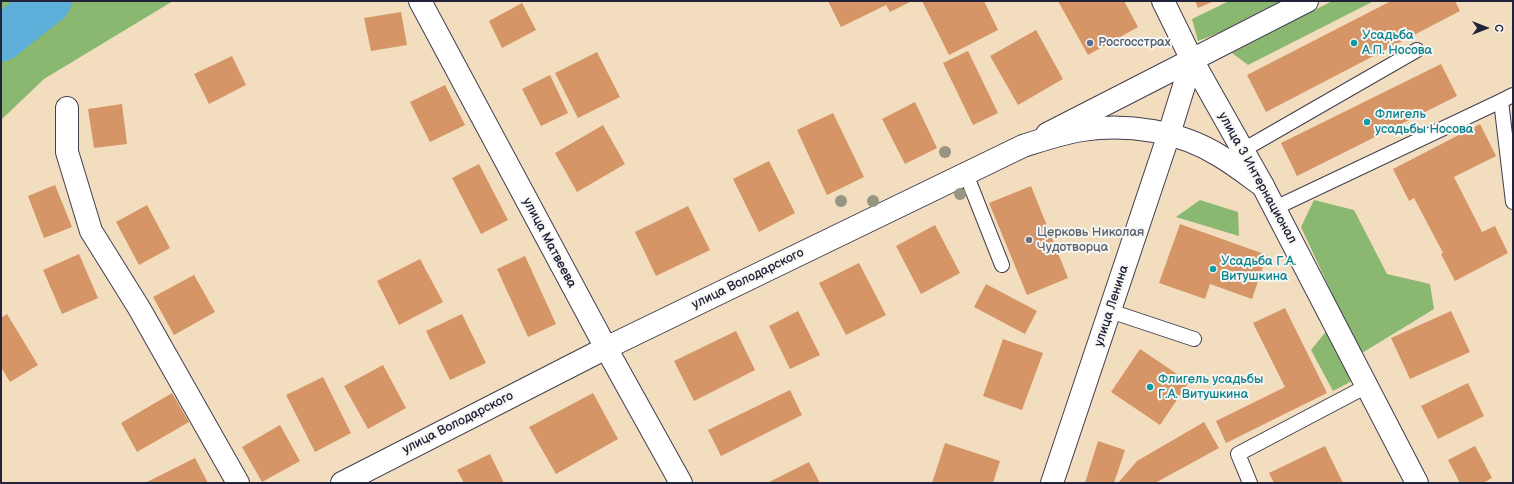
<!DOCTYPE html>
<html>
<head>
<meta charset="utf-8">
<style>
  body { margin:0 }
  #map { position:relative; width:1514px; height:484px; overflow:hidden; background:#f3ddbf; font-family:"Balsamiq Sans",sans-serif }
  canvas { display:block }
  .frame { position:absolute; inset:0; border:2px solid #22223b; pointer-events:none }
  .north { position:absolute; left:1466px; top:8px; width:40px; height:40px; -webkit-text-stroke:3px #f6f6f2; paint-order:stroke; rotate:90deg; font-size:11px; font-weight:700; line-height:16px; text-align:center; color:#22223b }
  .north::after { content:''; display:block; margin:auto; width:14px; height:18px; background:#22223b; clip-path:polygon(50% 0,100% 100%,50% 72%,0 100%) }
</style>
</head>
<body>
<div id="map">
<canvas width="1514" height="484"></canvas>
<div class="frame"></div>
<div class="north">С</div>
</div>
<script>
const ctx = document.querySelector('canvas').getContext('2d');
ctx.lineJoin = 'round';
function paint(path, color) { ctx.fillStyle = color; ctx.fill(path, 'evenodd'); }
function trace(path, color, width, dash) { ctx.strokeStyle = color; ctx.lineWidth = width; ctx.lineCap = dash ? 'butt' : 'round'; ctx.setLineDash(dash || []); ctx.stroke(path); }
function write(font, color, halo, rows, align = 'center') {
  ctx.font = font + ' "Balsamiq Sans",sans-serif'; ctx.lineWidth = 4; ctx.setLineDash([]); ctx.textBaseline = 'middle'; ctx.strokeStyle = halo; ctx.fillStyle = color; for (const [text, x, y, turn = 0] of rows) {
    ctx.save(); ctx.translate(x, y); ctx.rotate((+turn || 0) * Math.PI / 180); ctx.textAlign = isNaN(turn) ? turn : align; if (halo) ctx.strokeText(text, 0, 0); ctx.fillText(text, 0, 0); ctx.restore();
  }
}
paint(new Path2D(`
  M1 1H173L44 79 1 120Z
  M1229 1H1285L1247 22 1198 41 1192 19Z
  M1332 1H1374L1248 65 1232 53Z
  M1200 200 1238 212 1239 236 1176 217Z
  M1314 200 1354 210 1387 274 1430 284 1434 309 1362 353 1350 382 1333 391 1311 350 1341 313 1301 227Z`), '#8ab871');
trace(new Path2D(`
  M1 39 49 1`), '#5eafd9', 45);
paint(new Path2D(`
  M828 1H912L890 12 886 5 841 27Z
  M922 1H984L998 30 949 55Z
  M1058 1H1124L1138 27 1088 55Z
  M1195 1H1214L1198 8Z
  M1391 1H1455L1460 11 1266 112 1247 75Z
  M522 3 536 30 502 48 489 21Z
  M401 12 407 45 371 51 364 18Z
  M1036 30 1063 79 1018 105 990 56Z
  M968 51 998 113 973 125 943 63Z
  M597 52 620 97 578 118 555 73Z
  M232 56 246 85 209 104 194 74Z
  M1441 64 1457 96 1297 176 1281 143Z
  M550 75 568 113 541 126 522 89Z
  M445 85 465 125 430 142 410 102Z
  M915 102 937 148 905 164 882 119Z
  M122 104 127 144 94 148 88 109Z
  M833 113 864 177 827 195 797 130Z
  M1480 124 1496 156 1454 177 1482 232 1495 226 1508 253 1455 281 1441 254 1443 253 1414 198 1409 201 1393 169Z
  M603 125 625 164 577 192 555 153Z
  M769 161 795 213 759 232 733 179Z
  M479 164 508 220 481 234 452 178Z
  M55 185 72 227 44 238 28 196Z
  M1031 186 1068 278 1027 295 989 203Z
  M147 205 170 248 139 265 116 222Z
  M688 206 710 250 656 276 635 232Z
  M1180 224 1267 255 1252 299 1210 284 1205 299 1159 283Z
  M935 225 960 273 921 294 896 246Z
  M79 254 98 298 62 314 43 270Z
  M525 256 556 324 528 337 497 269Z
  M420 259 443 302 399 325 377 281Z
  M859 263 886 315 846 335 819 283Z
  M194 275 215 312 174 335 153 297Z
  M986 284 1037 311 1025 334 974 307Z
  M1285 308 1327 393 1226 443 1216 421 1285 387 1253 323Z
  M798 311 820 355 790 369 769 326Z
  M1451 311 1470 352 1410 379 1391 338Z
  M7 314 38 365 10 382 1 367V318Z
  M462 314 486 363 450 380 426 331Z
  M736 331 755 370 694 401 674 361Z
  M1003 339 1043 353 1022 410 983 396Z
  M1140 349 1189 382 1160 425 1111 392Z
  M383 365 406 408 368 429 344 386Z
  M323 377 351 433 315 452 286 395Z
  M1468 383 1484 416 1438 439 1421 406Z
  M790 390 802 415 721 456 708 430Z
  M172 393 189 422 137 452 121 423Z
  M593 393 618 439 556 474 529 427Z
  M1204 422 1219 448 1155 483H1118L1137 461Z
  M280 425 300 461 262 482 242 447Z
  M1098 441 1125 450 1114 483H1085Z
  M945 443 1000 461 993 483H932Z
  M1325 446 1343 483H1274L1269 473Z
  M1475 446 1492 478 1483 483H1460L1448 460Z
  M490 454 504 483H464L457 470Z
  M195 458 208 483H145Z
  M809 462 820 483H767Z`), '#d69566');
const service = new Path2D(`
  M1513 95 1501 101 1513 202
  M1243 150 1417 50
  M966 174 1002 265
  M1275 208 1501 101
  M1110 311 1194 339
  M1250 483 1238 454 1367 386`);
const minor = new Path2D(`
  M1163 1 1192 60 1263 186
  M67 108V152L91 231 139 308 238 483
  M1047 134 1307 1
  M342 483 606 348
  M1052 483 1169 134 1192 60`);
const tertiary = new Path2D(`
  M606 348 681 483`);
const secondary = new Path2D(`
  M420 1 606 348 1023 146C1042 140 1062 133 1082 130 1128 123 1180 131 1220 156 1235 165 1249 176 1263 186L1417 483`);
trace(service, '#413e4f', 16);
trace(minor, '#413e4f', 24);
trace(tertiary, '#413e4f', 24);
trace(secondary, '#413e4f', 24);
trace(service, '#fff', 14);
trace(minor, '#fff', 22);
trace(tertiary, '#fff', 22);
trace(secondary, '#fff', 22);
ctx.fillStyle = '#979482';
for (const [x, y] of [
  [945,152],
  [960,194],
  [841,201],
  [873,201]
]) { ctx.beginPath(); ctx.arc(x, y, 6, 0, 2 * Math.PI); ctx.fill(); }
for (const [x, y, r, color] of [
  [1090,43,4,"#5c6f8a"],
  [1354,43,4,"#0f9aa8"],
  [1367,122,4,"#0f9aa8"],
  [1029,240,4,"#6b7280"],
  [1213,269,4,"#0f9aa8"],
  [1150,387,4,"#0f9aa8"]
]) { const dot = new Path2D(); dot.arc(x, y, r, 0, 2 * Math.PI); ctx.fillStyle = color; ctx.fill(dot); trace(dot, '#f6f6f2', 1.5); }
write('13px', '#0d838f', '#f6f6f2', [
  ["Усадьба",1362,36],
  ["А.П. Носова",1362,51],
  ["Флигель",1375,115],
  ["усадьбы Носова",1375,130],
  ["Усадьба Г.А.",1221,262],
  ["Витушкина",1221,277],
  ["Флигель усадьбы",1158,380],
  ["Г.А. Витушкина",1158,395]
], 'left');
write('13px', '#4e5e75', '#f6f6f2', [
  ["Росгосстрах",1098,43]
], 'left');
write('13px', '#22223b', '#f6f6f2', [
  ["улица 3 Интернационал",1257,178,61],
  ["улица Матвеева",549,243,62],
  ["улица Володарского",748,279,-26],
  ["улица Ленина",1112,306,-72],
  ["улица Володарского",458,423,-27]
]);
write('13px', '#5b616d', '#f6f6f2', [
  ["Церковь Николая",1037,233],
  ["Чудотворца",1037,248]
], 'left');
</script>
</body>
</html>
